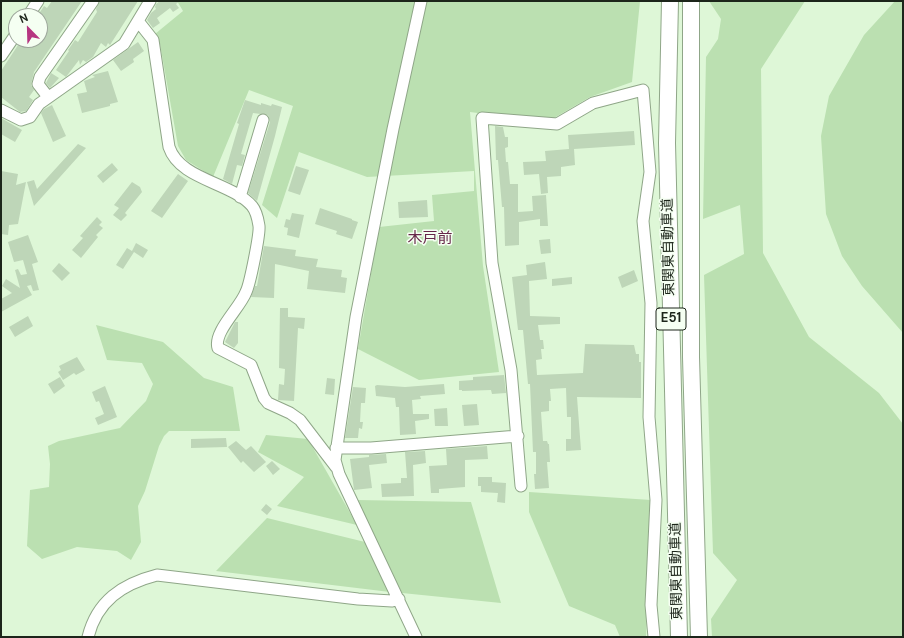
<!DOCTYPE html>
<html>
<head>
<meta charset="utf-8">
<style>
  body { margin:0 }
  #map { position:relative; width:904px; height:638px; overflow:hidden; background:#def7d7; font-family:"DM Sans",sans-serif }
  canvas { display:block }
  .frame { position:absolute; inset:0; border:2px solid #1c251a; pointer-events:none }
  .north { position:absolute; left:8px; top:8px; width:40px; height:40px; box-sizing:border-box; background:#f5fff2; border:1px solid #9ea89c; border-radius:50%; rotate:337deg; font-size:11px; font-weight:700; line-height:16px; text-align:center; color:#1c251a }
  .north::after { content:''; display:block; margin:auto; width:14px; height:18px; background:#b63681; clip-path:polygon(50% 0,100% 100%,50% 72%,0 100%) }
</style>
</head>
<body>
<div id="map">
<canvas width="904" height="638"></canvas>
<div class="frame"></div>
<div class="north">N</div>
</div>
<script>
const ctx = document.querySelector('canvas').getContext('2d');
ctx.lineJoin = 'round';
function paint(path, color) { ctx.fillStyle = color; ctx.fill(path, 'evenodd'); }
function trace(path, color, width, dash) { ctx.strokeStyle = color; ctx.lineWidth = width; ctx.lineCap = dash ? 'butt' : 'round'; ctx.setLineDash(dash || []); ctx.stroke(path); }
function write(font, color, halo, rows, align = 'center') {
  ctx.font = font + ' "DM Sans","Noto Sans JP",sans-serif'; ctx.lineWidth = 3; ctx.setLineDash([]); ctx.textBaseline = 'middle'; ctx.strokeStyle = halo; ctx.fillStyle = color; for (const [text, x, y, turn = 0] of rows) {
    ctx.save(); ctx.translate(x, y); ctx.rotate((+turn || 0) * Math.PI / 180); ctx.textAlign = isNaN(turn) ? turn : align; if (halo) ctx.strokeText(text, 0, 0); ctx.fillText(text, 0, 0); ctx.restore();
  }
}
paint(new Path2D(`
  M177 1H640L632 82 590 97 547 122 470 112 483 266 499 372 419 380 358 349 379 227 434 221 432 195 474 191V171L367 177 299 152 277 218 262 205 293 106 249 90 213 177 186 160 178 146 160 44 155 34 183 11Z
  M709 1H805L761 69 763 253 809 337 879 393 903 424V637H712L711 619 737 580 713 553 704 275 744 254 740 205 703 219 706 57 718 39 721 19Z
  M895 1H903V333L862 286 842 256 826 214 821 136 829 96 864 35Z
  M96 325 163 342 204 378 233 387 240 431H169L164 436 159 446 145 491 138 506 141 542 131 560 117 551 77 547 42 559 27 546 30 490 49 487 50 464 48 446 59 441 120 428 146 401 153 384 142 363 107 360Z
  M266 435 308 439 357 525 277 506 304 477 258 452Z
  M529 492 651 500 646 637H620L615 625 569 606 529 512Z
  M357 500 471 502 501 603 402 593Z
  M267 518 365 542 390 592 216 571Z`), '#bbe0b1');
paint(new Path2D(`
  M52 1H82L34 72 31 85 34 90 29 97 33 100 26 111 20 112 1 97V71L20 42 23 40H40V15H38L44 6 47 8Z
  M100 1H138L110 45 108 43 106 47 101 43 93 57 86 62 83 60 80 65 79 60 66 77 56 70 69 51 68 50 75 40 78 42 97 12 96 9Z
  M160 1H180L176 4 179 8 173 12 170 8 157 18 160 23 153 28 147 20 151 13 156 9 155 7 156 4Z
  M138 42 144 51 133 59 134 62 121 71 113 60Z
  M108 71 118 102 110 104V106L82 113 77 94 87 92 84 81 95 77 92 75Z
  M51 73 59 78 50 88 46 83Z
  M245 100 261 105V103L271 106 272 104 282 107 275 136 257 201 248 193 270 122 268 115 253 113 241 154 245 155 242 166 237 165 232 184 223 179 239 124 237 123Z
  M52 105 66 136 53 142 41 113 44 109Z
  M1 118 22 130 15 142 1 134Z
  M495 126 503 127 505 137H508V147L505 148 506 162H508L510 184H518V212L533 211 532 196 546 195 548 226H540V219L519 222V245L505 246 504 207H502L498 160H496Z
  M634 131 635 145 574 149 575 165 561 167V176L547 177 548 193 541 194 539 174 524 175 523 162 546 161 545 151 569 149 568 135Z
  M78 144 86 148 34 206 27 182 34 180 37 189Z
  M112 163 118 170 103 183 97 176Z
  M296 166 309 170 300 195 288 191Z
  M1 171 18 174 16 185 26 182 18 224 9 225 8 235 1 234Z
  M178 174 188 181 162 218 151 211Z
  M132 182 140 187 142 192 125 213 127 215 121 221 113 215 119 208 114 205Z
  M427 200 428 217 399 218 398 202Z
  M320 208 352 219V220L358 222 352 239 336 234 337 231 315 224Z
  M292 213 304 215 299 238 287 235 288 228 284 227 286 219 290 220Z
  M97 217 102 222 99 225 103 228 96 235 98 237 81 258 72 250 83 238 80 236Z
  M28 235 38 262 32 264 39 290 33 291 31 285 27 286 32 295 1 312V299L12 293 2 286 6 279 20 288 15 270 18 269 21 275 27 274 23 260 14 262 8 242Z
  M550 239 551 253 541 254 539 240Z
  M136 243 148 250 143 258 134 252 123 269 116 265 127 248 132 251Z
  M264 246 296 250 295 256 318 259 316 267 342 270 341 277 347 278 345 293 307 289 309 271 275 264 274 298 251 297 255 286H257Z
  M545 262 547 279 529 281 530 316 560 317V324L538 325 540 340H543L544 349H541L542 359 536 360 537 375 583 373 585 344 634 345 636 354H639V362H641V398L577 397 581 450 566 451V439H571V417H567L566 388 550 389 551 401H549V411L541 412 543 441H547L548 444H549L550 462H547L549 488 535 489 534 474H536V452H533L530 384H528L523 330H518L512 277 527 275 526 265Z
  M59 263 70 273 62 281 52 271Z
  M634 270 638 281 622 288 618 277Z
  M572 277V284L552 286V279Z
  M280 308H288V317L305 318 304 329 298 328 294 401 278 400 279 384 284 385 285 369 279 368Z
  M28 316 33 326 15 337 9 327Z
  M235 322H238V343L234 348 225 342Z
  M77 357 85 370 76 375 74 373 63 380 58 372 61 370 59 366Z
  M504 375 506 393 492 394 491 390 462 391V390H459V381L473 380V377Z
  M60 377 65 386 54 394 48 384Z
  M327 378 335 379 334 395 325 394Z
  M444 384 445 394 420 396 421 399 412 400 413 414H429V419L415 421 416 434 400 435 399 407H396L395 398 376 396 375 386 377 385 405 387Z
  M105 386 117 417 98 425 95 418 104 414 99 401 96 402 92 392Z
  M353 387 366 388 365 403H361L360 422H363L362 429 359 428 358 438H345Z
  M477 404 479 425 464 426 462 405Z
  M447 408 448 426H435L434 409Z
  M226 438 227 447 191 448V439Z
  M236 441 246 450 251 446 266 462 254 472 243 461 241 463 228 447Z
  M487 446 488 459 465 460V487L439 489V493H431L429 466 447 465 446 449Z
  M425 451 426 463 413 465 414 496 382 497 381 484 401 483V478H407L405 452Z
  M386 454 387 463 369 465 372 488 354 490 350 459 369 457V455Z
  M272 461 280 469 273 475 266 466Z
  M478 477H492V482L506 483 505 503 497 502 498 493 481 492V486H478Z
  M266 504 272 509 267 515 261 510Z`), '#bed6b8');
const minor = new Path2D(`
  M28 16 38 1
  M138 21 153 40 169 147C180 180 231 182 252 206 257 212 258 220 259 226 260 234 250 284 246 292 240 308 213 332 218 348L251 365 264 398 268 403 290 413 300 420 336 467
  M1 56 16 34
  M48 97 38 84 40 77 93 1
  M1 110 21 120 30 117 39 104 124 44 150 1
  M240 197 263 120
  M336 448H371L518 436
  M521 486 511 370 492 263 482 118 557 124 593 103 643 90 650 172 643 221 651 303 649 417 656 500 651 605 654 637
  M88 637C97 601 122 584 157 575L358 599 392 601 399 599
  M416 637 339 474 335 460 356 317 393 129 421 1`);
const highway = new Path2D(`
  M670 1 667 143 679 637
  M691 1V357L699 637`);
trace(minor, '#8fa688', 13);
trace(highway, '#8fa688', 18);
trace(minor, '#fff', 11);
trace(highway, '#fff', 16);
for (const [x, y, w] of [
  [671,319,30]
]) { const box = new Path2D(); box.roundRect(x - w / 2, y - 11, w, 22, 3); ctx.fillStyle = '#f5fff2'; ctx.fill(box); trace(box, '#1c251a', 1); }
write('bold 13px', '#1c251a', null, [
  ["E51",671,319]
]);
write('14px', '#1c251a', '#f5fff2', [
  ["東関東自動車道",669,247,-91],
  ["東関東自動車道",677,571,-91]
]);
write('15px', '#662749', '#f5fff2', [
  ["木戸前",430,239]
]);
</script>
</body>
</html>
